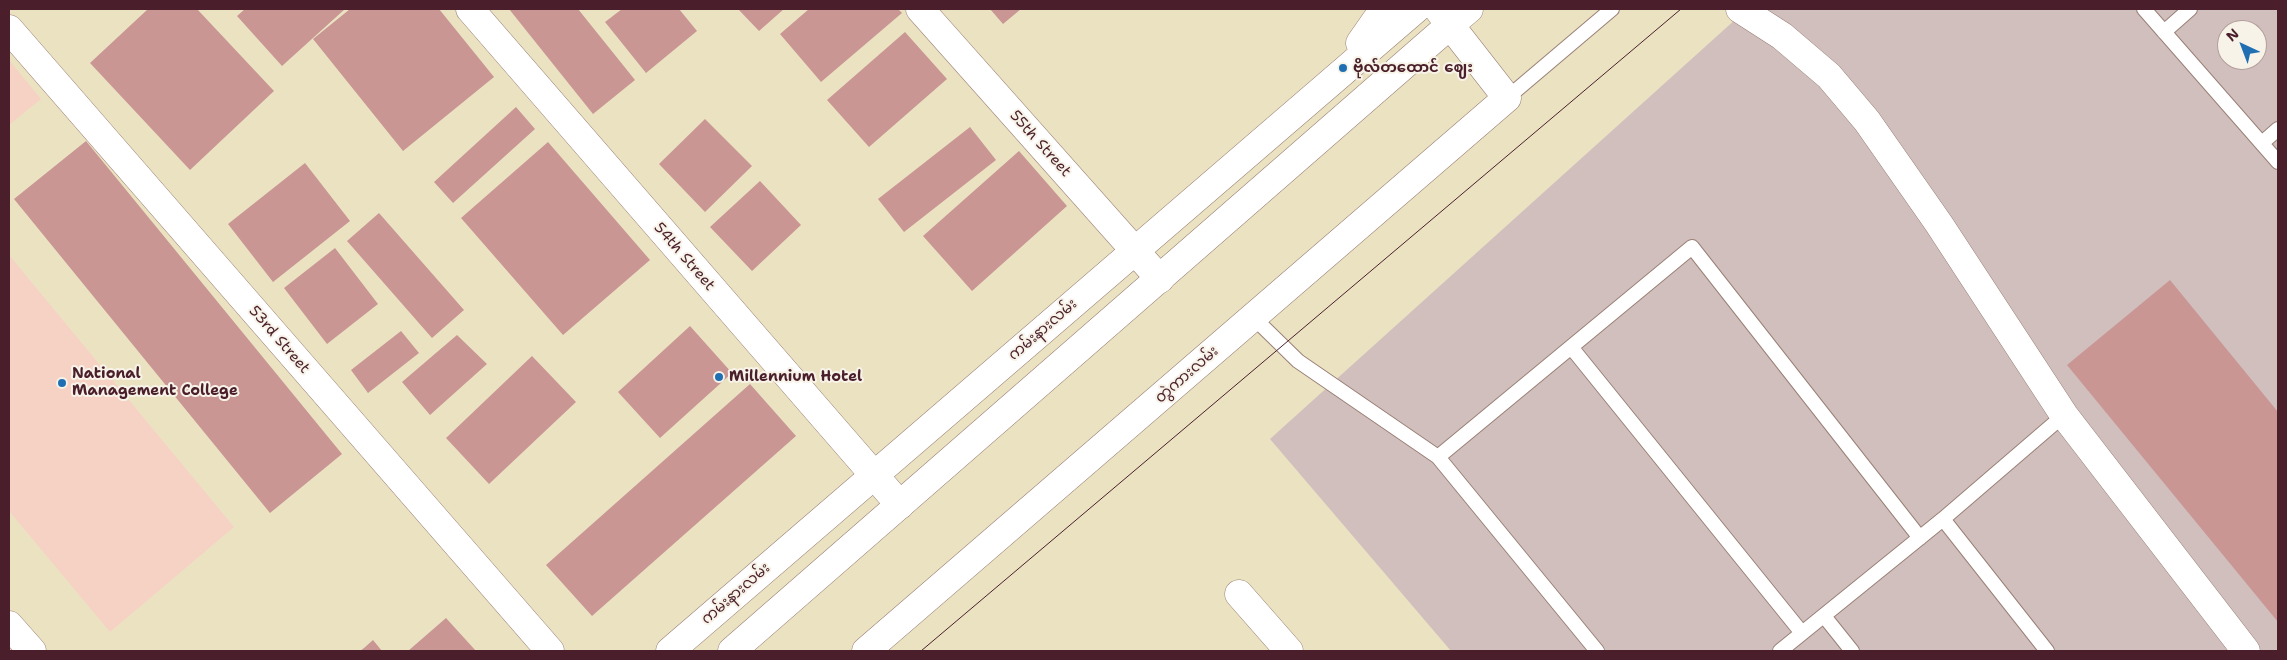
<!DOCTYPE html>
<html>
<head>
<meta charset="utf-8">
<style>
  body { margin:0 }
  #map { position:relative; width:2287px; height:660px; overflow:hidden; background:#ebe2c2; font-family:"Shantell Sans",sans-serif }
  canvas { display:block }
  .frame { position:absolute; inset:0; border:10px solid #4a1f2b; pointer-events:none }
  .north { position:absolute; left:2217px; top:20px; width:50px; height:50px; box-sizing:border-box; background:#f7f3e8; border:1px solid #b29e9c; border-radius:50%; rotate:317deg; font-size:14px; font-weight:700; line-height:20px; text-align:center; color:#4a1f2b }
  .north::after { content:''; display:block; margin:auto; width:18px; height:22px; background:#1f6fb2; clip-path:polygon(50% 0,100% 100%,50% 72%,0 100%) }
</style>
</head>
<body>
<div id="map">
<canvas width="2287" height="660"></canvas>
<div class="frame"></div>
<div class="north">N</div>
</div>
<script>
const ctx = document.querySelector('canvas').getContext('2d');
ctx.lineJoin = 'round';
function paint(path, color) { ctx.fillStyle = color; ctx.fill(path, 'evenodd'); }
function trace(path, color, width, dash) { ctx.strokeStyle = color; ctx.lineWidth = width; ctx.lineCap = dash ? 'butt' : 'round'; ctx.setLineDash(dash || []); ctx.stroke(path); }
function write(font, color, halo, rows, align = 'center') {
  ctx.font = font + ' "Shantell Sans","Noto Sans Myanmar",sans-serif'; ctx.lineWidth = 4; ctx.setLineDash([]); ctx.textBaseline = 'middle'; ctx.strokeStyle = halo; ctx.fillStyle = color; for (const [text, x, y, turn = 0] of rows) {
    ctx.save(); ctx.translate(x, y); ctx.rotate((+turn || 0) * Math.PI / 180); ctx.textAlign = isNaN(turn) ? turn : align; if (halo) ctx.strokeText(text, 0, 0); ctx.fillText(text, 0, 0); ctx.restore();
  }
}
paint(new Path2D(`
  M9 60 41 99 9 125Z
  M9 255 234 527 110 632 9 511Z`), '#f6d2c4');
paint(new Path2D(`
  M1747 9H2278V651H1451L1270 439ZM2227 30H2257V60H2227Z`), '#d1bfbe');
paint(new Path2D(`
  M148 9H197L274 91 190 170 90 63Z
  M245 9H345L282 66 237 16Z
  M350 9H439L494 77 403 151 313 39Z
  M509 9H578L635 80 593 114Z
  M622 9H679L697 31 646 73 605 22Z
  M738 9H784L759 31Z
  M809 9H898L902 13 821 82 780 34Z
  M990 9H1021L1003 24Z
  M905 32 947 79 869 147 827 100Z
  M516 107 535 129 453 203 434 182Z
  M705 119 752 166 705 212 659 164Z
  M970 127 996 160 904 232 878 199Z
  M86 141 342 454 270 513 14 199Z
  M548 142 650 260 563 335 461 218Z
  M1019 151 1067 206 972 291 923 236Z
  M305 163 350 221 273 282 228 224Z
  M760 181 801 225 752 271 710 227Z
  M379 213 464 310 432 338 347 241Z
  M335 248 378 304 327 344 284 288Z
  M2170 280 2278 412V622L2067 365Z
  M690 326 732 373 660 438 618 392Z
  M401 331 419 353 368 393 351 370Z
  M457 335 487 364 430 415 402 382Z
  M532 356 576 402 489 484 446 438Z
  M750 384 796 436 592 616 546 565Z
  M446 618 476 651H408Z
  M373 640 382 651H360L364 648Z`), '#c99694');
const service = new Path2D(`
  M2144 9 2278 162
  M2164 32 2190 9
  M1507 98 1612 9
  M2262 143 2278 129
  M1253 317 1298 361 1438 457
  M1571 347 1802 633
  M1943 519 2047 651
  M1824 616 1852 651
  M1597 651 1438 457 1692 247 1920 538
  M1780 651 1943 519 2064 415`);
const minor = new Path2D(`
  M470 9 900 505
  M920 9 1160 279
  M1740 9 1782 36 1829 76 1867 121 1939 224 2064 415 2246 651
  M9 29 550 651
  M1239 594 1289 651`);
const secondary = new Path2D(`
  M9 625 32 651
  M866 651 1507 98 1450 25 1469 9`);
const primary = new Path2D(`
  M1360 43 1381 13V9
  M670 651 1416 9
  M732 651 1450 25 1438 9`);
trace(service, '#9a8076', 16);
trace(minor, '#9a8076', 29);
trace(secondary, '#9a8076', 29);
trace(primary, '#9a8076', 29);
trace(service, '#fff', 14);
trace(minor, '#fff', 28);
trace(secondary, '#fff', 28);
trace(primary, '#fff', 28);
trace(new Path2D(`
  M921 651 1681 9`), '#4a1f2b', 1);
for (const [x, y, r, color] of [
  [1343,68,5,"#1f6fb2"],
  [719,377,5,"#1f6fb2"],
  [62,383,5,"#1f6fb2"]
]) { const dot = new Path2D(); dot.arc(x, y, r, 0, 2 * Math.PI); ctx.fillStyle = color; ctx.fill(dot); trace(dot, '#f7f3e8', 2); }
write('bold 15px', '#4a1f2b', '#f7f3e8', [
  ["ဗိုလ်တထောင် ဈေး",1353,68],
  ["National",72,374],
  ["Management College",72,391],
  ["Millennium Hotel",729,377]
], 'left');
write('15px', '#4a1f2b', '#f7f3e8', [
  ["55th Street",1040,144,48],
  ["54th Street",684,257,49],
  ["ကမ်းနားလမ်း",1043,330,-41],
  ["53rd Street",279,340,49],
  ["တွဲကားလမ်း",1187,375,-41],
  ["ကမ်းနားလမ်း",736,594,-41]
]);
</script>
</body>
</html>
